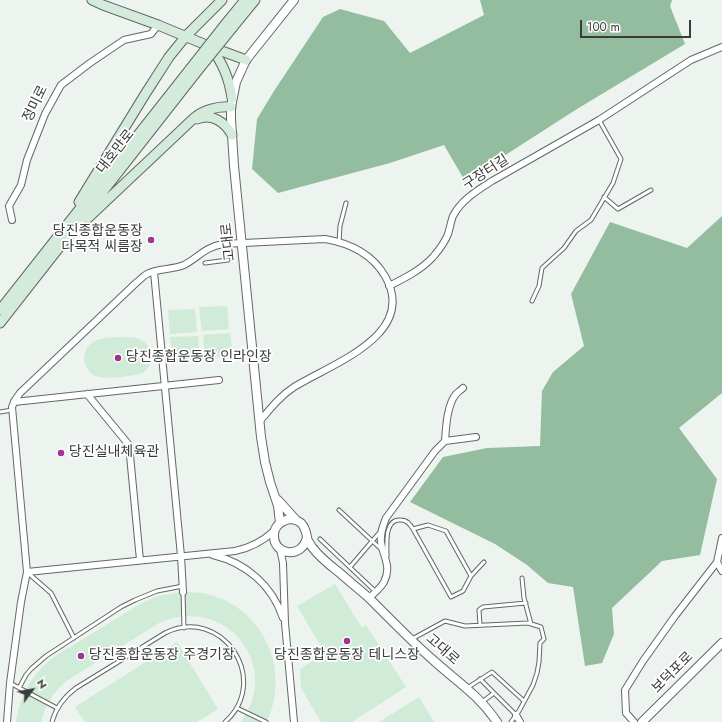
<!DOCTYPE html>
<html>
<head>
<meta charset="utf-8">
<style>
  body { margin:0 }
  #map { position:relative; width:722px; height:722px; overflow:hidden; background:#edf4ef; font-family:Jost,sans-serif }
  canvas { display:block }
  .north { position:absolute; left:12px; top:670px; width:40px; height:40px; -webkit-text-stroke:3px #fff; paint-order:stroke; rotate:58deg; font-size:11px; font-weight:700; line-height:16px; text-align:center; color:#393c3a }
  .north::after { content:''; display:block; margin:auto; width:14px; height:18px; background:#393c3a; clip-path:polygon(50% 0,100% 100%,50% 72%,0 100%) }
  .scale { position:absolute; left:580px; top:20px; width:111px; height:18px; box-sizing:border-box; border:2px solid #393c3a; border-top:0; padding-left:5px; font-size:12px; line-height:14px; white-space:nowrap; color:#393c3a; -webkit-text-stroke:3px #fff; paint-order:stroke }
</style>
</head>
<body>
<div id="map">
<canvas width="722" height="722"></canvas>
<div class="north">N</div>
<div class="scale">100 m</div>
</div>
<script>
const ctx = document.querySelector('canvas').getContext('2d');
ctx.lineJoin = 'round';
function paint(path, color) { ctx.fillStyle = color; ctx.fill(path, 'evenodd'); }
function trace(path, color, width, dash) { ctx.strokeStyle = color; ctx.lineWidth = width; ctx.lineCap = dash ? 'butt' : 'round'; ctx.setLineDash(dash || []); ctx.stroke(path); }
function write(font, color, halo, rows, align = 'center') {
  ctx.font = font + ' Jost,"Noto Sans KR",sans-serif'; ctx.lineWidth = 3.5; ctx.setLineDash([]); ctx.textBaseline = 'middle'; ctx.strokeStyle = halo; ctx.fillStyle = color; for (const [text, x, y, turn = 0] of rows) {
    ctx.save(); ctx.translate(x, y); ctx.rotate((+turn || 0) * Math.PI / 180); ctx.textAlign = isNaN(turn) ? turn : align; if (halo) ctx.strokeText(text, 0, 0); ctx.fillText(text, 0, 0); ctx.restore();
  }
}
paint(new Path2D(`
  M227 306 229 329 202 331 199 307Z
  M195 309 197 332 170 334 168 310Z
  M230 333 233 356 205 358 203 335Z
  M198 336 200 359 173 361 170 337Z
  M131 337C149 338 160 359 144 372 139 376 106 379 99 377 95 376 91 374 89 371 85 366 83 360 85 353 90 334 115 338 131 337Z
  M335 584 362 628 366 625 406 687 352 722H321L301 688 300 669 325 653 297 606Z
  M181 592C191 592 201 592 211 595 266 611 290 672 267 722H241C283 665 225 594 159 623L68 680C53 691 46 705 41 722H16C20 695 33 671 57 655L140 604 158 596Z
  M177 642 218 709 197 722H85L75 707Z
  M419 697 434 722H379Z`), '#d0ebd7');
paint(new Path2D(`
  M480 0H672L670 6 685 44 577 109 465 181 444 145 390 163 278 193 252 169 257 119 274 91 323 17 340 9 384 21 410 53 484 15Z
  M722 216V393L679 428 717 479 700 555 662 561 612 608 614 634 602 663 585 666 573 587 548 583 527 565 495 544 410 502 443 457 487 448 540 446 542 391 553 372 584 346 571 294 610 222 687 248Z`), '#93bd9e');
const service = new Path2D(`
  M604 197 618 209 651 190
  M339 243 340 226 346 203
  M205 263 228 260
  M532 301 539 286 542 268 564 248 576 231 591 220 613 183 621 159 599 120
  M0 412 12 410
  M339 510 382 550
  M320 539 376 592
  M387 556C387 545 384 518 401 520 407 520 410 524 413 529L451 597 463 591 471 576 446 531 428 525 413 529
  M350 567 380 532
  M28 573 51 593 74 638
  M471 576 484 562
  M522 578 524 598 531 624
  M183 592 184 628
  M480 625 479 610 483 607 526 603
  M412 639 445 621 465 626 528 623 541 627 544 639 540 643 539 662 537 673 533 685 519 711 511 722
  M480 679 516 715
  M10 683 57 708
  M19 688 26 675 31 669 46 656 121 607 135 600 157 591 183 586
  M467 688 492 672 524 701
  M482 702 494 693
  M237 708 266 722
  M52 722C56 707 64 697 76 688L165 633C222 605 272 680 225 722`);
const minor = new Path2D(`
  M12 220 9 206 21 185 27 160 45 114 61 85 90 63 124 40 151 34 158 25
  M154 272 181 556 183 592
  M389 286C405 278 421 270 433 257 439 250 445 242 448 234 450 228 451 221 453 216 461 200 478 190 492 181L599 120 691 60 722 47
  M87 394 129 445 140 560
  M14 402 219 380
  M445 441 476 437
  M722 538 717 562 722 571
  M280 549 283 563 285 623 294 722
  M213 555C246 563 272 585 283 618
  M27 572 12 407 15 400 20 393 137 282C140 280 143 276 147 274 158 268 172 270 184 265 199 257 205 247 223 244L325 239C349 243 372 254 385 276 419 335 331 364 294 387 280 396 270 409 260 421
  M369 598C374 593 381 588 384 582 392 566 383 557 381 542 380 533 383 526 386 518L435 451 445 441C446 427 447 405 456 394 458 392 461 390 463 388
  M516 715 520 722
  M7 722 10 683 21 602 27 572 235 551C250 548 263 541 274 531
  M634 722 626 713 625 690 643 661 675 616 717 562`);
const tertiary = new Path2D(`
  M278 500 296 520
  M280 523 278 506 270 482 265 462 261 437 234 166 231 119V107L236 82 246 60 294 0
  M307 537C303 559 273 556 274 535 274 529 278 523 284 521 289 518 296 519 301 523 305 527 306 531 307 537 307 540 310 544 312 547 320 558 331 566 341 574 350 582 360 590 369 598 376 605 383 612 390 619 404 633 417 646 432 659 456 681 478 694 497 722
  M642 722 722 643`);
const secondary = new Path2D(`
  M92 0 103 5 158 25 211 47 246 60
  M227 22 245 0
  M233 27 255 0
  M211 47C223 64 229 78 232 98
  M197 119C212 113 225 122 232 135
  M79 202 144 96 169 57 186 36 222 0
  M88 218 194 118C204 110 218 106 231 107
  M0 310 190 69
  M0 323 195 74`);
trace(service, '#626864', 5);
trace(minor, '#626864', 8);
trace(tertiary, '#626864', 10);
trace(secondary, '#626864', 11);
trace(service, '#fff', 3);
trace(minor, '#fff', 6);
trace(tertiary, '#fff', 8);
trace(secondary, '#d4eadb', 9);
const secondaryBridge = new Path2D(`
  M190 69 227 22
  M195 74 233 27`);
trace(secondaryBridge, '#626864', 11, []);
trace(secondaryBridge, '#d4eadb', 9);
for (const [x, y, r, color] of [
  [151,240,4,"#a13493"],
  [118,358,4,"#a13493"],
  [61,453,4,"#a13493"],
  [347,641,4,"#a13493"],
  [81,656,4,"#a13493"]
]) { const dot = new Path2D(); dot.arc(x, y, r, 0, 2 * Math.PI); ctx.fillStyle = color; ctx.fill(dot); trace(dot, '#fff', 1.5); }
write('14px', '#393c3a', '#fff', [
  ["정미로",36,104,-64],
  ["대호만로",116,152,-52],
  ["구장터길",486,173,-33],
  ["고대로",229,242,-96],
  ["고대로",442,650,41],
  ["보덕포로",673,673,-45]
]);
write('14px', '#393c3a', '#fff', [
  ["당진종합운동장",143,232,"right"],
  ["다목적 씨름장",143,248,"right"],
  ["당진종합운동장 인라인장",126,358],
  ["당진실내체육관",69,453],
  ["당진종합운동장 주경기장",89,656],
  ["당진종합운동장 테니스장",347,656,"center"]
], 'left');
</script>
</body>
</html>
